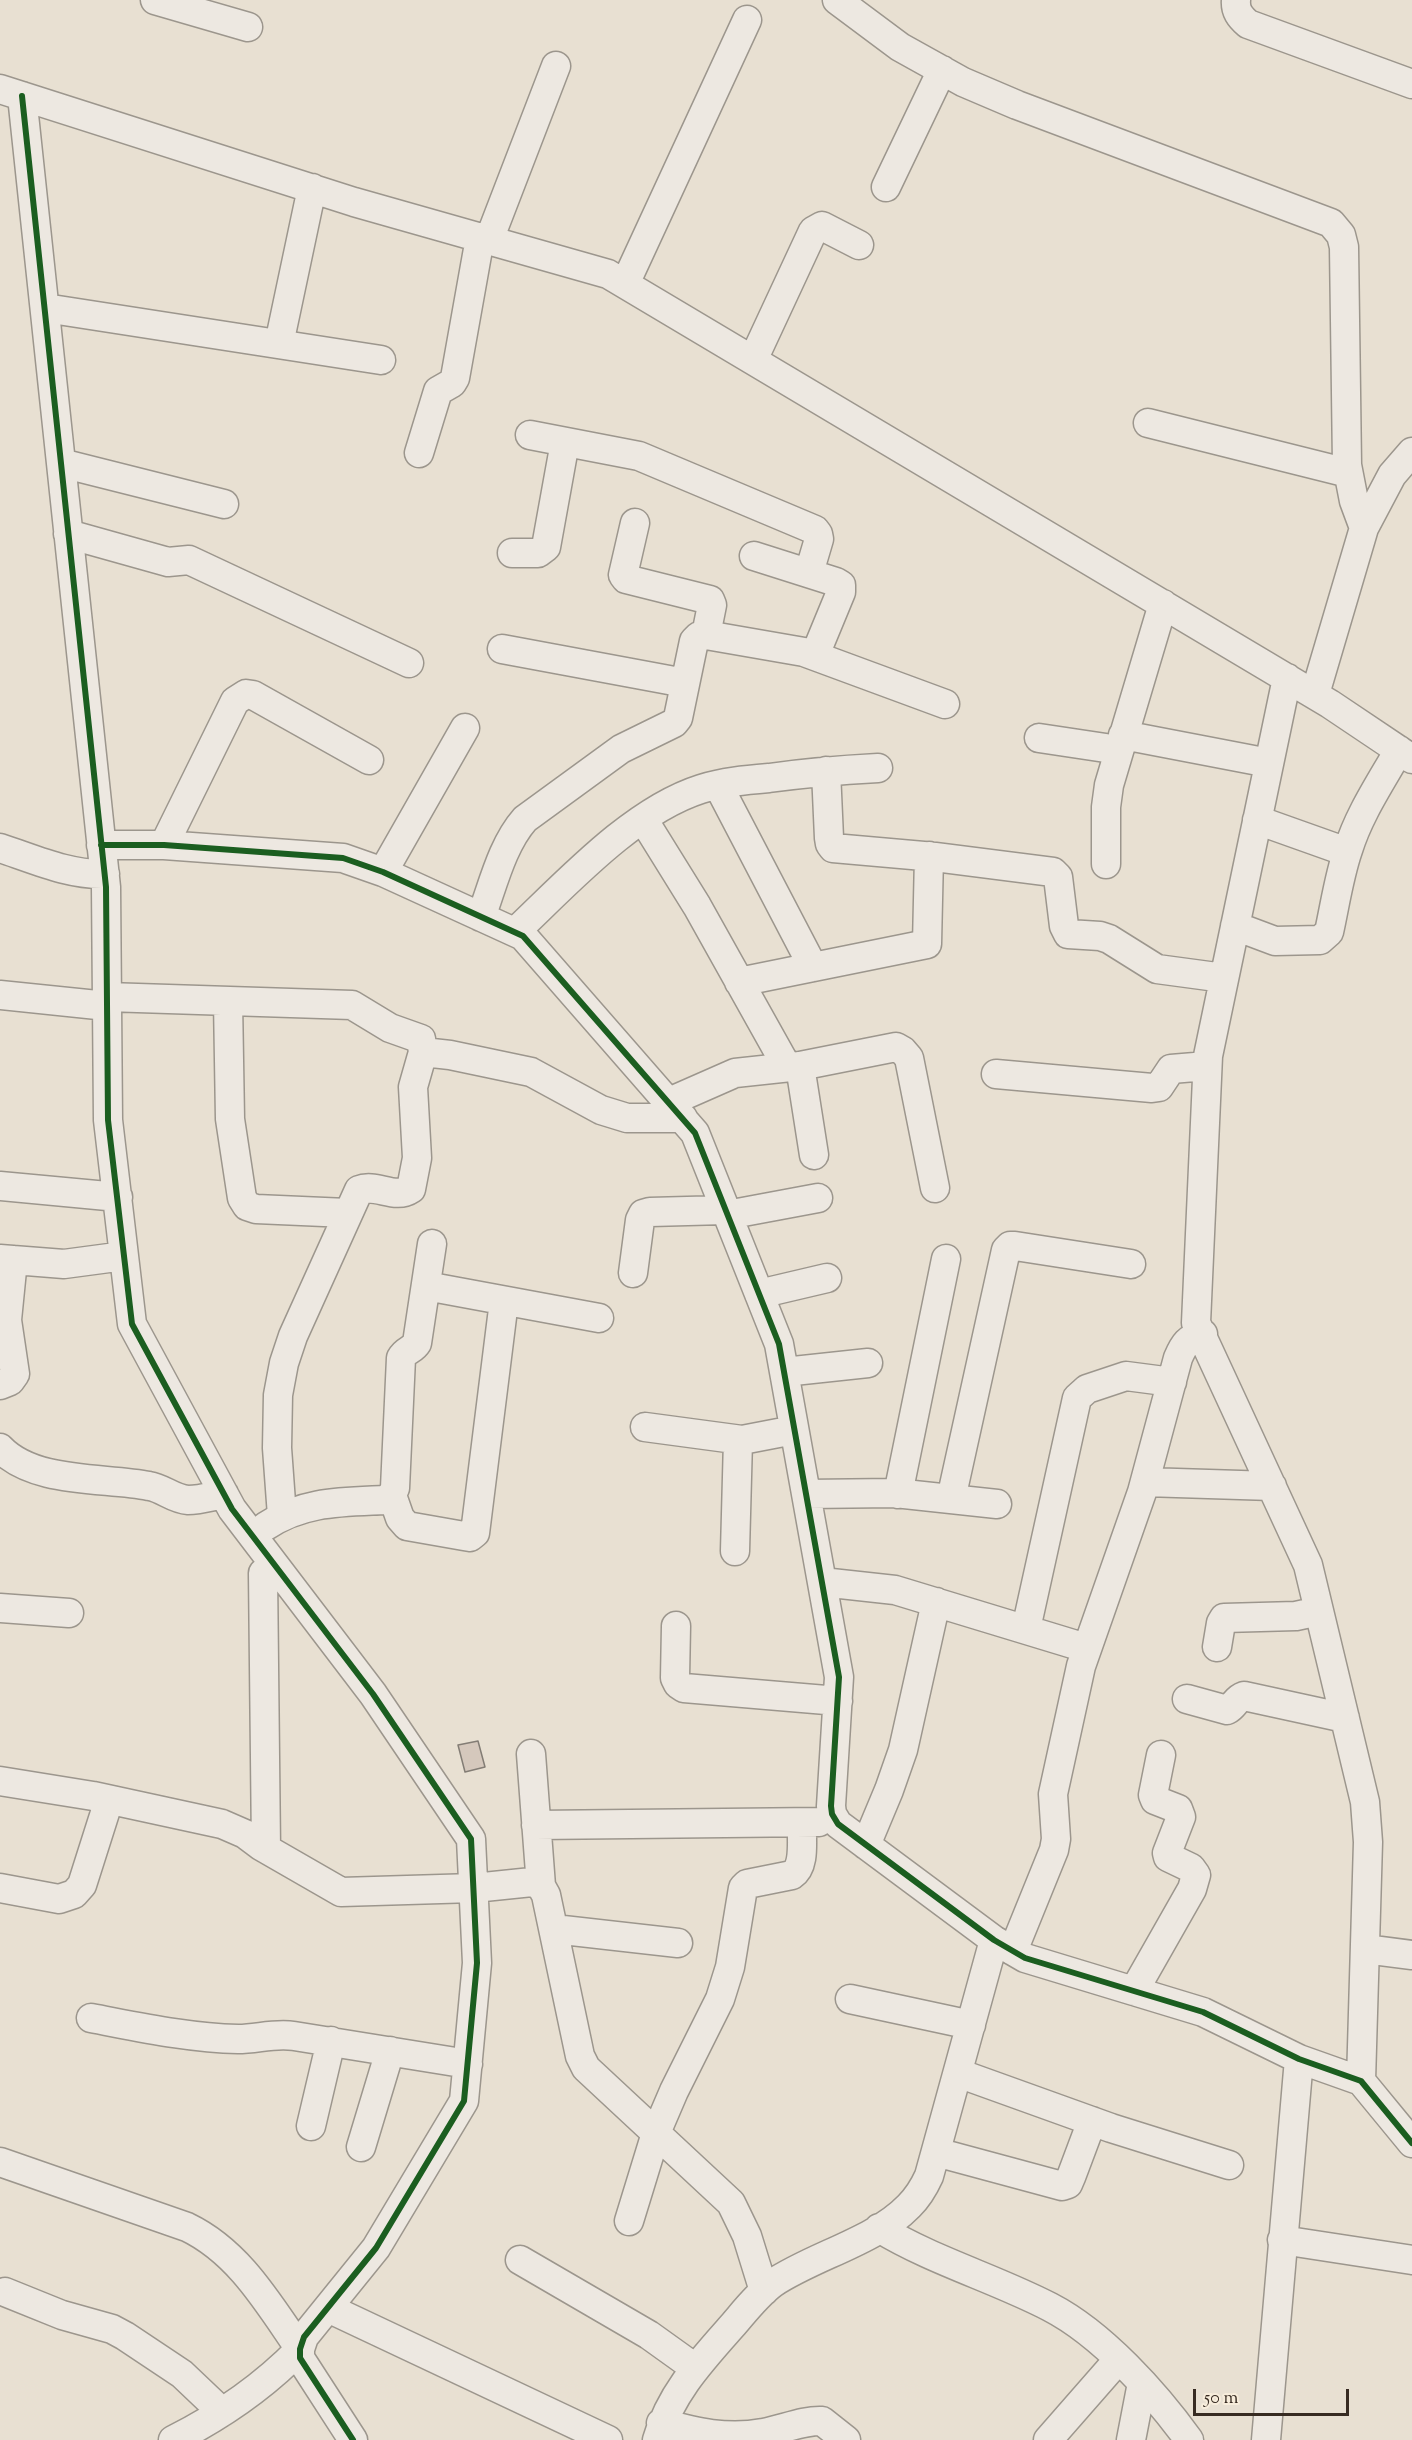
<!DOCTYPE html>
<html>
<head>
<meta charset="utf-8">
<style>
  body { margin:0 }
  #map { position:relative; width:1412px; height:2440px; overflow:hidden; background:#e8e0d2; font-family:"Sorts Mill Goudy",serif }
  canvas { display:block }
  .scale { position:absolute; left:1193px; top:2389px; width:156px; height:27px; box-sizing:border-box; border:3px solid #372b22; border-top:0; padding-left:8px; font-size:18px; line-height:21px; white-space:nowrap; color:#372b22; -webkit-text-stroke:4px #f7eddb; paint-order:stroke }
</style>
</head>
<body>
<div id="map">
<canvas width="1412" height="2440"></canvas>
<div class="scale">50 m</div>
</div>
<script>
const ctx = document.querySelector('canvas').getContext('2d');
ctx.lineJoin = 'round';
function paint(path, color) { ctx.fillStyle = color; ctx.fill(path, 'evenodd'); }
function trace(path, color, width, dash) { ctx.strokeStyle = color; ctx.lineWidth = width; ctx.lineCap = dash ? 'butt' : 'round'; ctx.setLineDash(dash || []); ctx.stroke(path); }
const building = new Path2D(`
  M478 1741 485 1767 465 1772 458 1745Z`);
paint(building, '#d5c8bc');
trace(building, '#837d75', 1.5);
const minor = new Path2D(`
  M155 0 248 27
  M837 0 900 47 963 82 1017 105 1331 223 1341 235 1344 247 1347 465 1354 501 1364 528
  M1236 0C1235 11 1240 17 1248 24L1412 84
  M0 89 354 202 608 274 1330 704 1412 759
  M22 96 106 887 108 1120 132 1324 232 1509 373 1694 471 1839 477 1963 464 2101 376 2248 304 2337 300 2349V2358L353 2440
  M886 187 942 70
  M489 240 556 66
  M625 284 747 20
  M45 308 381 360
  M279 344 312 188
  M753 360 813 231 822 226 859 245
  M1148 423 1348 473
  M530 435 639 456 815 530 818 534 819 539 809 573
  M419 453 438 391 452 383 455 378 480 238
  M61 463 224 504
  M635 523 623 575 626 579 710 600 712 605 706 635
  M68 534 168 562 189 560 409 663
  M512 553H538L546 547 565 442
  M754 556 836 582 841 585V592L815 655
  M502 649 685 683
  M1287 678 1208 1056 1196 1323 1308 1565 1365 1802 1368 1842 1361 2081
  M1315 694 1364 528 1392 475 1412 452
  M1123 735 1269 763
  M1039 738 1119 750
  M826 771 829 838 830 844 833 848 935 857 1053 872 1058 877 1064 926 1068 934 1100 936 1109 939 1157 969 1224 978
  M718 785 813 967
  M643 819 697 906 787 1067
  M1257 820 1347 852
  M101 845H164L343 858 383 872 523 936 695 1133 779 1344 839 1677 831 1806 832 1814 838 1824 994 1940 1025 1958 1203 2012 1299 2059 1361 2081 1412 2143
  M164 845 235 701 246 694 253 695 369 760
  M0 848C34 859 68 875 105 874
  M1106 864V807L1109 785 1163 604
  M383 872 465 728
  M481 917C493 885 502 845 525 819L621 749 674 723 678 718 694 641 699 636 706 635 804 652 945 704
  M1235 926 1275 941 1320 940 1329 932C1335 905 1339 876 1348 850 1359 814 1381 782 1399 750
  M515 932C567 883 632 811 701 789 723 782 746 780 769 778 805 773 841 770 878 768
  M739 982 927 944 929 856
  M0 995 107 1006
  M107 997 352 1005 390 1028 421 1039 423 1052 450 1055 531 1072 601 1110 627 1118H683
  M228 1001 230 1119 242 1198 247 1206 256 1209 347 1213
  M800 1066 814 1155
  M996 1074 1152 1088 1159 1087 1171 1069 1207 1066
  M669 1102 735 1073 800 1066 896 1047 903 1051 909 1058 935 1188
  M0 1186 118 1197
  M727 1215 818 1198
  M0 1259 64 1264 124 1256
  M633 1273 640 1220 643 1214 650 1212 725 1210
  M426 1286 599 1318
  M759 1294 827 1278
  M784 1372 868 1363
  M0 1385 10 1381 15 1374 7 1320 13 1260
  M645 1427 742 1440 794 1430
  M0 1448C34 1484 104 1477 149 1486 163 1488 173 1499 188 1500 200 1500 213 1496 224 1494
  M1145 1482 1272 1486
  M806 1494 895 1493 997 1504
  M898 1494 946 1259
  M392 1495 400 1518 407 1526 464 1536 470 1537 475 1533 504 1301
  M951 1499 1006 1250 1010 1246H1015L1131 1264
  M282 1516 277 1448 278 1395 284 1363 293 1336 359 1190C376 1183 395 1200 411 1189L417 1158 413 1087 423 1052
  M266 1526C303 1501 342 1502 385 1500L392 1495 395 1488 401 1358C405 1350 413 1350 417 1343L432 1244
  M735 1551 738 1440
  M822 1582 895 1590 1086 1648
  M0 1608 69 1613
  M676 1626 675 1678 678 1684 684 1688 838 1701
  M1026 1629 1077 1398 1087 1389 1126 1376 1172 1382
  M1217 1647 1221 1623 1224 1618 1296 1616 1319 1611
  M1187 1699 1227 1710C1235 1706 1235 1699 1244 1696L1345 1718
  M531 1754 541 1886
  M0 1781 93 1796 222 1824 245 1834 261 1846 341 1892 474 1888 532 1882 541 1886 546 1895 580 2056 586 2068 731 2203 747 2236 764 2291
  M536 1825 819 1822
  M866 1845 889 1790 903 1750 936 1602
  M266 1849 263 1573 278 1570
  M0 1888 59 1899 74 1894 82 1885 109 1800
  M554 1929 678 1943
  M1365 1949 1412 1955
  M1013 1951 1054 1850 1056 1839 1053 1794 1081 1666 1142 1492 1178 1358C1184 1344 1188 1338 1203 1334
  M1134 1991 1192 1889 1196 1875 1191 1868 1168 1857 1167 1853 1181 1817 1178 1809 1155 1800 1153 1795 1161 1755
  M850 1999 971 2025
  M91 2018C139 2027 189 2038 238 2039 257 2039 274 2033 294 2036L468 2064
  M958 2073 1111 2128 1229 2165
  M311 2126 331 2041
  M361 2147 390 2051
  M936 2152 1062 2186 1068 2184 1071 2177 1092 2121
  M0 2162 187 2227C239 2252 268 2303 300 2349 264 2386 219 2417 173 2440
  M629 2221 656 2133 674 2091 720 1999 730 1967 743 1888 747 1884 792 1875C806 1866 801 1839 802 1824
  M879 2228C933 2261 994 2278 1050 2307 1102 2334 1155 2393 1189 2440
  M1282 2240 1412 2260
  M520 2260 649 2335 695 2368
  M5 2292 62 2315 112 2329 125 2336 182 2374 222 2412
  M328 2308 608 2440
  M661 2423C696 2432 727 2440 763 2433 782 2430 803 2420 822 2421L846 2440
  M657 2440C670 2394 701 2361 732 2326 745 2311 757 2295 773 2283 815 2255 874 2242 909 2206 918 2197 924 2187 929 2176L994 1940
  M1048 2440 1118 2360
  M1131 2440 1142 2383
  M1266 2440 1299 2059`);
trace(minor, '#9c968d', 31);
trace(minor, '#ede8e1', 28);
trace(new Path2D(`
  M22 96 106 887 108 1120 132 1324 232 1509 373 1694 471 1839 477 1963 464 2101 376 2248 304 2337 300 2349V2358L353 2440
  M101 845H164L343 858 383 872 523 936 695 1133 779 1344 839 1677 831 1806 832 1814 838 1824 994 1940 1025 1958 1203 2012 1299 2059 1361 2081 1412 2143`), '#1b5e20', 6);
</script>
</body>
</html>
